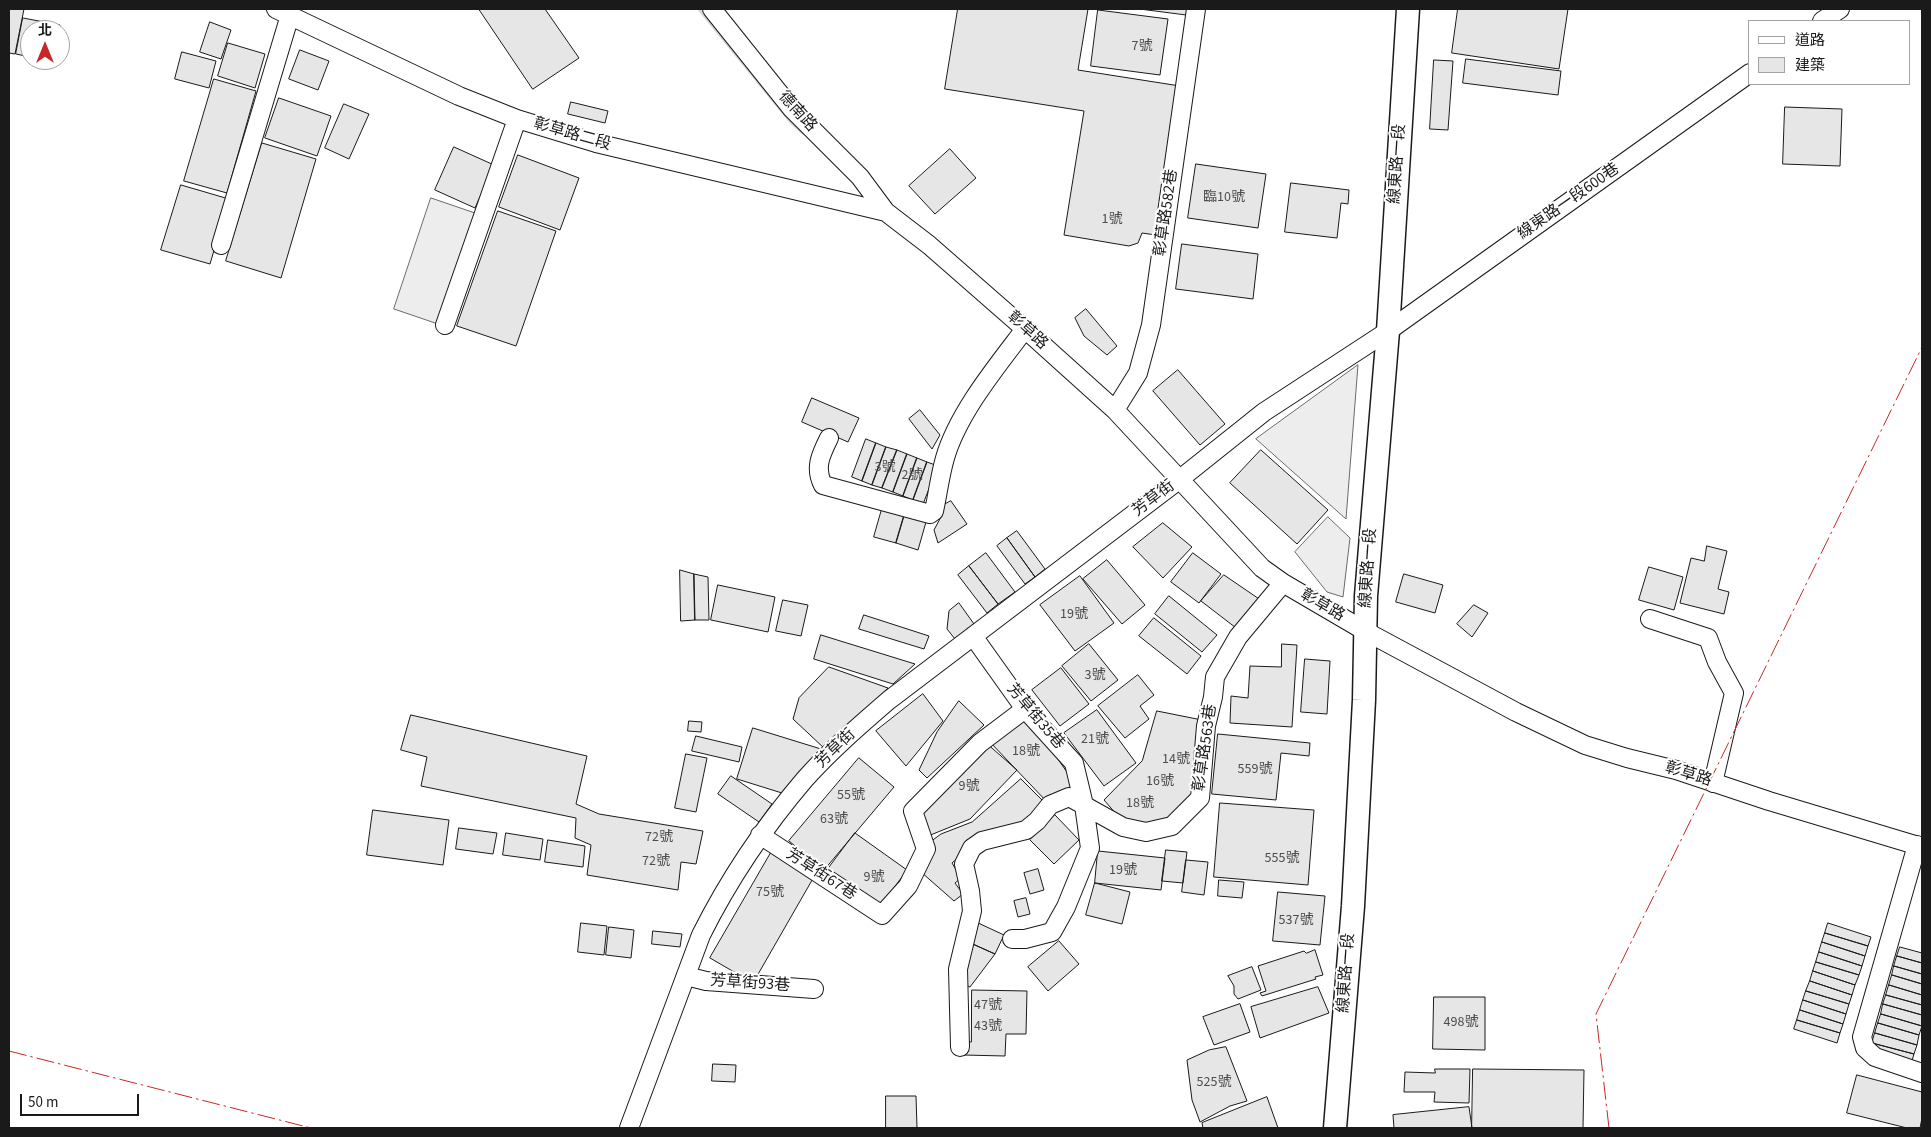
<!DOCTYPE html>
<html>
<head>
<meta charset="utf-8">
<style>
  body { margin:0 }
  #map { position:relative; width:1931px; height:1137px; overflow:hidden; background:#fff; font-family:"Source Sans 3","Noto Sans TC",sans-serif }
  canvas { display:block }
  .frame { position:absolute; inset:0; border:10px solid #1a1a1a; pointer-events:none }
  .legend { position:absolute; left:1748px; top:20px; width:162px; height:65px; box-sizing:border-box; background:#fff; border:1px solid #a3a3a3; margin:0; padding:6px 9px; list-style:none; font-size:15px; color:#1a1a1a }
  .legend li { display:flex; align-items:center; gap:10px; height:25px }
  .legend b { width:25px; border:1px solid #a3a3a3 }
  .north { position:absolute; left:20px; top:20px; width:50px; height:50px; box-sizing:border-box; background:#fff; border:1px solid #a3a3a3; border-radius:50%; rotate:0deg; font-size:14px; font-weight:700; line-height:20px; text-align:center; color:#1a1a1a }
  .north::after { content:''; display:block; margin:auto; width:18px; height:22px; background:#c62828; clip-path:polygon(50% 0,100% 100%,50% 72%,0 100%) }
  .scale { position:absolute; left:20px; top:1094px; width:119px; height:22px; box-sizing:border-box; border:2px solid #1a1a1a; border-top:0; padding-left:6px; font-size:15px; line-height:18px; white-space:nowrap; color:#1a1a1a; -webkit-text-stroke:4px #fff; paint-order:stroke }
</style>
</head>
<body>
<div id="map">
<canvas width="1931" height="1137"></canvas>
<div class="frame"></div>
<ul class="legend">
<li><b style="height:6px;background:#fff"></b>道路</li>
<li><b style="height:14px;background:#e6e6e6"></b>建築</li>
</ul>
<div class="north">北</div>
<div class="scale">50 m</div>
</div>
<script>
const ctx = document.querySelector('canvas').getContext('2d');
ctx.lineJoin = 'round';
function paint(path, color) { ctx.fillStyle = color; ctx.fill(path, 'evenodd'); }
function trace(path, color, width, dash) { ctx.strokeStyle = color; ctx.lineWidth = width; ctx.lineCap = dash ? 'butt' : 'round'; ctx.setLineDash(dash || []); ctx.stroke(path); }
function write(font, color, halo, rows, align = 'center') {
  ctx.font = font + ' "Source Sans 3","Noto Sans TC",sans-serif'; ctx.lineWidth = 4; ctx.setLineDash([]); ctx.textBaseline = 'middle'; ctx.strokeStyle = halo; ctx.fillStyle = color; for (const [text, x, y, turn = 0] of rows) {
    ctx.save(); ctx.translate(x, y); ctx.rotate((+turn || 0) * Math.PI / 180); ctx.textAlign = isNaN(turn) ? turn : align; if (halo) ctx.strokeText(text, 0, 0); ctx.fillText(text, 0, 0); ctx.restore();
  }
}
const built = new Path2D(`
  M431 198 475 213 438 324 394 309Z
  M1358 365 1346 519 1256 439Z
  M1328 517 1350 538 1343 597 1327 592 1295 552Z`);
paint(built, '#ededed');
trace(built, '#6a6a6a', 1);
trace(new Path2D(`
  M700 9 791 121 803 132`), '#d7d7d7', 5);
const building = new Path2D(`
  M9 9H24L15 54 9 53Z
  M479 9H545L579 58 533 89Z
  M958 9H1088L1078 70 1180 86 1156 235 1142 233 1138 243 1129 246 1064 235 1084 111 945 89Z
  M1140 9H1198L1197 16Z
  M1458 9H1568L1559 69 1452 53Z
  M1098 10 1168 19 1160 75 1091 66Z
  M23 18 60 25 59 30H30V57L16 54Z
  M210 22 231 30 221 59 200 52Z
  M228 43 265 54 255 88 218 76Z
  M300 50 329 61 318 90 289 79Z
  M182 52 216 61 209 88 175 79Z
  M1466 59 1561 71 1558 95 1463 83Z
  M1434 60 1453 61 1448 130 1430 129Z
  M214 79 256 91 227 193 184 181Z
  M279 98 331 116 317 156 265 138Z
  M571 102 608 111 605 123 568 114Z
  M344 104 369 114 349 159 325 148Z
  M1785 107 1842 109 1840 166 1783 164Z
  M262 143 316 159 281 278 226 261Z
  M454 147 494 165 475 208 435 190Z
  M950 149 976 178 935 214 909 186Z
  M518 155 579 178 560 230 499 207Z
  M1196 164 1266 174 1258 228 1188 218Z
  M1291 183 1349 190 1348 204 1341 203 1337 238 1285 232Z
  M181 185 229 199 210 264 161 250Z
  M498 211 556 231 516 346 457 326Z
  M1182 244 1258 254 1253 299 1176 289Z
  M1086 309 1117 346 1107 355 1084 336 1075 318Z
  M1178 370 1225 424 1200 445 1153 391Z
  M812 398 859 418 848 442 802 422Z
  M920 410 940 435 932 449 909 419Z
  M866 439 876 443 862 481 852 477Z
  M876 443 886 447 872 485 862 481Z
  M886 447 897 450 882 488 872 485Z
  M897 450 907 454 893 492 882 488Z
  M1261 450 1328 510 1297 544 1230 483Z
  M907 454 917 458 903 496 893 492Z
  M917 458 927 462 913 500 903 496Z
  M927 462 938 466 923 504 913 500Z
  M951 501 967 524 938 543 934 530 942 515 940 507Z
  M882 509 904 516 896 543 874 537Z
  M904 516 926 522 918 550 896 543Z
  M1163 523 1192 547 1163 578 1133 547Z
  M1017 531 1045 569 1035 577 1007 538Z
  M1007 538 1035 577 1025 584 997 546Z
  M1707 546 1727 551 1718 589 1729 592 1724 614 1680 603 1691 558 1704 561Z
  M986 553 1015 592 998 604 969 566Z
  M1193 553 1221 574 1199 603 1171 582Z
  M1107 560 1145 605 1122 624 1083 579Z
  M969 566 998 604 987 613 958 575Z
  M1649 567 1683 577 1674 610 1639 600Z
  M680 570 694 574 695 620 681 621Z
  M694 574 708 577 709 620H695Z
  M1404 574 1443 585 1435 613 1396 602Z
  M1224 575 1265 603 1240 631 1201 601Z
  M1080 576 1114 623 1075 651 1040 605Z
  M718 585 775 597 768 632 711 620Z
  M1169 596 1217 635 1202 652 1155 614Z
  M783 600 808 605 801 636 776 631Z
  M959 603 974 624 955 639 947 629 949 611Z
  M1474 605 1488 613 1472 637 1457 624Z
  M864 615 929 636 924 649 859 629Z
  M1154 618 1201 656 1187 674 1139 636Z
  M821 635 915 664 893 684 814 659Z
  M1089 644 1118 680 1091 701 1062 666Z
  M1282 644 1297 645 1292 727 1230 723 1231 696 1248 698 1250 666 1281 667Z
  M1305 659 1330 661 1327 714 1301 712Z
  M829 667 888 688 825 749 793 719 799 698Z
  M1061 668 1089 704 1060 726 1032 690Z
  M1138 675 1154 695 1140 706 1149 719 1125 738 1098 706Z
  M923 694 943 721 906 766 876 731Z
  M959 701 984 725 927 778 919 770 937 732Z
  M1097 710 1136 763 1104 786 1064 733Z
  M1157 711 1202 720 1196 796 1172 820 1149 828 1124 823 1104 800 1142 761Z
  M1025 712 1076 785 1048 803 989 741Z
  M411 715 587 756 576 804 599 814 703 831 696 864 681 862 678 890 587 875 591 845 575 838 576 818 421 786 427 757 401 750Z
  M689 721 702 722 701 732 688 731Z
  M753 728 821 749 782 793 737 779Z
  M1218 734 1310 743 1309 756 1281 753 1276 800 1212 794Z
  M696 736 742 747 739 762 692 751Z
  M985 742 1017 770 970 819 928 836 917 810Z
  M686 754 707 758 696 812 675 808Z
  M859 758 894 787 824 870 789 841Z
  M731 776 772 804 759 822 718 794Z
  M1021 779 1047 805 1022 829 980 839 952 863 961 878 955 883 963 894 954 901 921 872 930 842 941 834 972 822Z
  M1220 803 1314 810 1308 885 1214 877Z
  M373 810 449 820 443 865 367 855Z
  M1055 815 1079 840 1054 864 1030 840Z
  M459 828 497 833 493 854 456 849Z
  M506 833 543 839 540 860 503 855Z
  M855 833 907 870 880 907 828 869Z
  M548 840 585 846 583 867 545 862Z
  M1166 850 1187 852 1183 883 1162 881Z
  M772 851 815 875 753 983 710 958Z
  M1098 851 1165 858 1161 890 1095 883Z
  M1186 860 1208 862 1204 895 1182 892Z
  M1038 869 1044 890 1030 894 1024 873Z
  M1219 880 1244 882 1242 898 1218 896Z
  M1095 883 1130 892 1122 924 1086 915Z
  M1278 892 1325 896 1320 945 1273 941Z
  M1026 898 1030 914 1018 917 1014 901Z
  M976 922 1004 935 995 954 966 941Z
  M581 923 607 926 604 955 578 952Z
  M1828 923 1871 937 1868 946 1825 933Z
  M609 927 634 930 631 958 606 955Z
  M653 931 682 934 680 947 652 944Z
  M1825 933 1868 946 1865 956 1822 942Z
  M966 941 995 954 970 987 961 983Z
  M1059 941 1079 964 1048 991 1028 967Z
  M1822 942 1865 956 1862 966 1819 952Z
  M1900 947 1922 953V963L1897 956Z
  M1315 950 1323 975 1315 977 1316 979 1262 996 1260 993 1266 991 1258 966 1304 951 1306 953Z
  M1819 952 1862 966 1859 975 1816 962Z
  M1897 956 1922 963V974L1894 966Z
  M1816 962 1859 975 1855 985 1813 971Z
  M1894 966 1922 974V984L1892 975Z
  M1252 967 1261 990 1238 999 1234 994V986L1228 976Z
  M1813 971 1855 985 1852 995 1810 981Z
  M1892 975 1922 984V995L1889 985Z
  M1810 981 1852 995 1849 1004 1806 991Z
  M1889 985 1922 995V1005L1886 995Z
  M1318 987 1329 1013 1260 1038 1251 1007Z
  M972 990 1027 991 1026 1034H1006L1005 1056 963 1055V1042H971Z
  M1806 991 1849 1004 1846 1014 1803 1000Z
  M1886 995 1922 1005V1015L1883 1004Z
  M1434 997H1485V1050L1433 1049Z
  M1803 1000 1846 1014 1843 1024 1800 1010Z
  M1240 1004 1250 1032 1214 1045 1203 1017Z
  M1883 1004 1922 1015V1026L1881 1014Z
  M1800 1010 1843 1024 1840 1033 1797 1020Z
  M1881 1014 1922 1026 1919 1035 1878 1023Z
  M1797 1020 1840 1033 1837 1043 1794 1029Z
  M1878 1023 1919 1035 1917 1045 1875 1033Z
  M1875 1033 1917 1045 1914 1054 1872 1043Z
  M1872 1043 1914 1054 1911 1064 1870 1052Z
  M1226 1047 1247 1101 1230 1106 1200 1122 1192 1100 1187 1060 1209 1050Z
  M713 1064 736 1065 735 1082 712 1081Z
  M1435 1069H1470L1469 1103 1434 1102 1435 1092H1404L1405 1072 1435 1073Z
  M1473 1069 1584 1070 1583 1128H1472Z
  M1857 1075 1922 1092V1118L1920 1128H1907L1847 1113Z
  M886 1096H916L917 1128H886Z
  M1267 1097 1278 1128H1203L1202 1123Z
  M1469 1107 1472 1128H1394L1393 1115Z`);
paint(building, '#e6e6e6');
trace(building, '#1a1a1a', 1);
const minor = new Path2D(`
  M276 9 459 96 517 119 596 143 886 212
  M712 9 792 109 860 177 886 212 929 245 1025 329 1115 410 1262 568 1283 583 1365 631 1516 712 1585 745 1627 758 1676 770 1769 801 1922 847
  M1822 21 1840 9
  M221 245 290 15
  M445 325 517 119
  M1115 410 1138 373 1151 325 1196 9
  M829 438C821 454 814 468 823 485L930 514 934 511C938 493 940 475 945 458 958 413 997 366 1025 329
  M1650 619 1708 638 1717 662 1734 693 1713 783
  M973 636 1025 709 1074 763 1084 805 1090 848 1066 907 1052 932 1025 939H1012
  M760 835 882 915 908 886 926 849 913 811 980 743 1025 709
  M1917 845 1862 1037 1865 1048 1875 1057 1922 1073
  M686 976 706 981 814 989
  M960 1047 958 969 972 911 970 891 964 864 972 848 982 841 1026 830 1037 821 1050 805 1069 797 1123 827 1146 832 1172 826 1200 798 1206 726 1213 697 1215 677 1238 637 1283 583
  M629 1128 701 935C729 879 764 827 805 779 830 751 860 725 889 700L1180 479 1264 412 1388 331 1750 73`);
const major = new Path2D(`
  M1335 1128 1353 906 1364 700 1366 596 1388 331 1408 9`);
trace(minor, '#1a1a1a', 20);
trace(major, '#1a1a1a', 25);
trace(minor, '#fff', 18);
trace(major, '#fff', 22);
trace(new Path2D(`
  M9 1051 311 1128
  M1609 1128 1596 1014 1922 347`), '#c62828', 1, [18, 4, 2.5, 4]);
write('14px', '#4d4d4d', null, [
  ["7號",1142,47],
  ["臨10號",1224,198],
  ["1號",1112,220],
  ["3號",885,468],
  ["2號",912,476],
  ["19號",1074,615],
  ["3號",1095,676],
  ["21號",1095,740],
  ["18號",1026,752],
  ["14號",1176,760],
  ["559號",1255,770],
  ["16號",1160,782],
  ["9號",969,787],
  ["55號",851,796],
  ["18號",1140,804],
  ["63號",834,820],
  ["72號",659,838],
  ["555號",1282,859],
  ["72號",656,862],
  ["19號",1123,871],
  ["9號",874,878],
  ["75號",770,893],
  ["537號",1296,921],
  ["47號",988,1006],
  ["498號",1461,1023],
  ["43號",988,1027],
  ["525號",1214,1083]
]);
write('16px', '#1a1a1a', '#fff', [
  ["德南路",797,112,48],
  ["彰草路二段",572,135,16],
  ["線東路一段",1398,164,-86],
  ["線東路一段600巷",1569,202,-35],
  ["彰草路582巷",1167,213,-82],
  ["彰草路",1027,331,42],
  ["芳草街",1154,499,-37],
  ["線東路一段",1369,568,-86],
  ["彰草路",1322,606,30],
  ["芳草街35巷",1035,717,50],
  ["彰草路563巷",1206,748,-82],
  ["芳草街",836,749,-44],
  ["彰草路",1688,775,17],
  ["芳草街67巷",821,875,33],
  ["線東路一段",1347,973,-86],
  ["芳草街93巷",750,984,4]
]);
</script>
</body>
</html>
